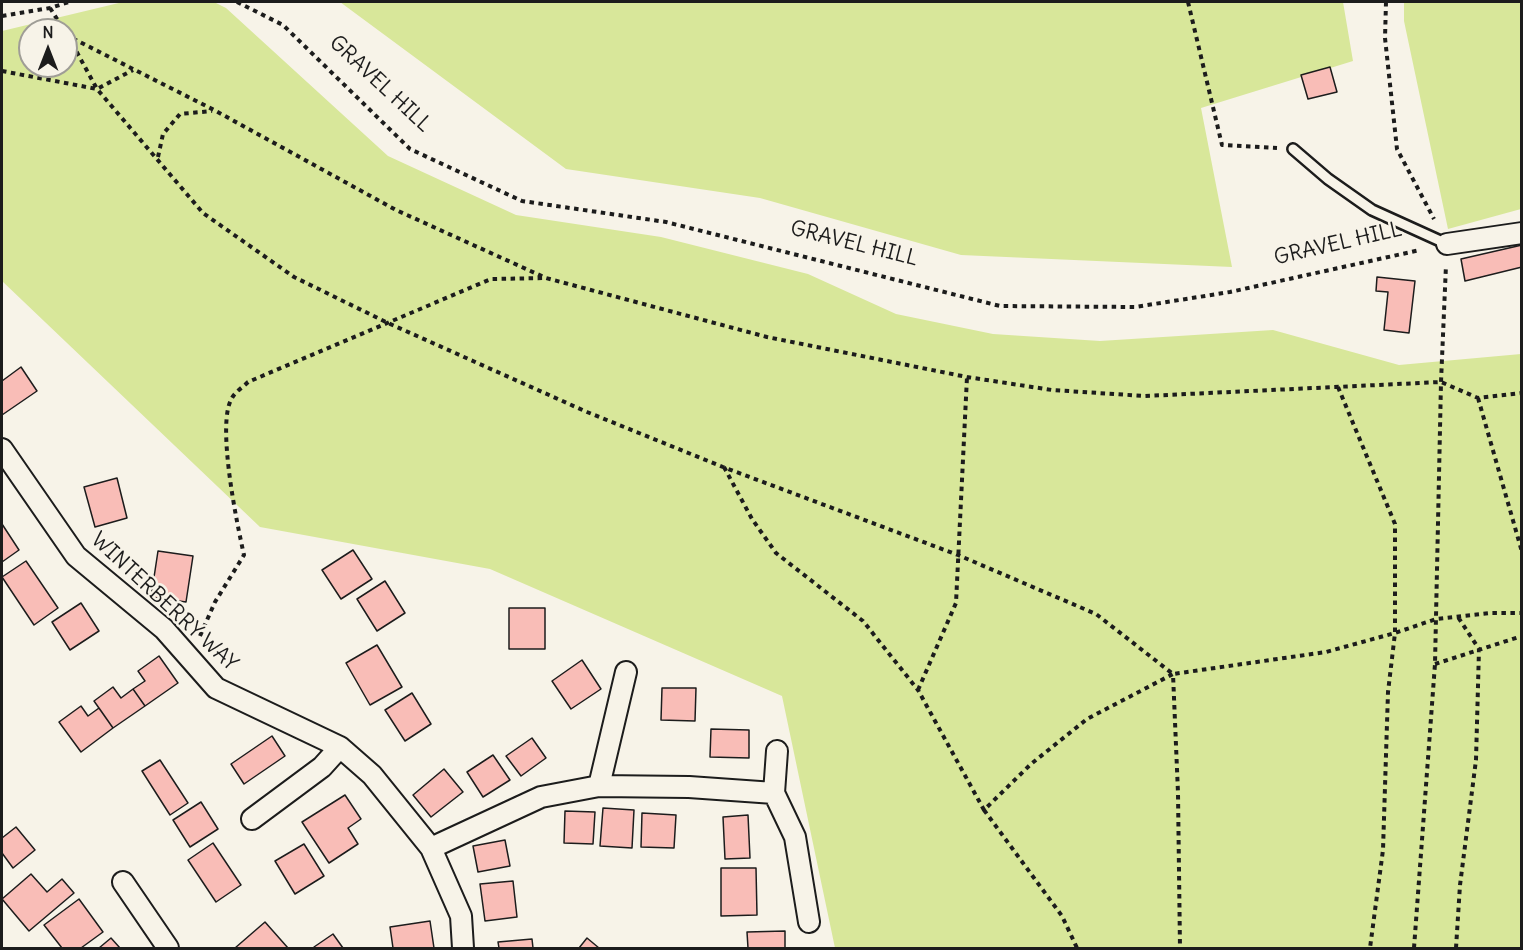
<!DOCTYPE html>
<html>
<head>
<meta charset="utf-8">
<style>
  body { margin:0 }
  #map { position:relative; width:1523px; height:950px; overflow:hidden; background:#f7f3e8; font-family:Delius,sans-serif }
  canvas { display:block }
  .frame { position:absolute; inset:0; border:3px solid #1c1c1c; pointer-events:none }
  .north { position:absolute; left:18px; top:18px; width:60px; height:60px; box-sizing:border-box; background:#f7f3e8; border:2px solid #9f9d96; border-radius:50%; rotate:0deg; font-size:16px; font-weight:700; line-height:24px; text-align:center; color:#1c1c1c }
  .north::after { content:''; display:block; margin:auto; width:21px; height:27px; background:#1c1c1c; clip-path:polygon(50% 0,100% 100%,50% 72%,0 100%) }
</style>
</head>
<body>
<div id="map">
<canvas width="1523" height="950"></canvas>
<div class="frame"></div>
<div class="north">N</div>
</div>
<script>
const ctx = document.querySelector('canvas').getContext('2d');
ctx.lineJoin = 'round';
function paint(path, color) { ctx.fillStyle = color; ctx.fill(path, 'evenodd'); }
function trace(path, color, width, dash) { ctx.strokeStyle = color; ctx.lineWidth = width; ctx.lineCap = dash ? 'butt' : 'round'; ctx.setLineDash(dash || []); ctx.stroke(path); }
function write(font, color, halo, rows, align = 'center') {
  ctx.font = font + ' Delius,sans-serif'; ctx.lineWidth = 5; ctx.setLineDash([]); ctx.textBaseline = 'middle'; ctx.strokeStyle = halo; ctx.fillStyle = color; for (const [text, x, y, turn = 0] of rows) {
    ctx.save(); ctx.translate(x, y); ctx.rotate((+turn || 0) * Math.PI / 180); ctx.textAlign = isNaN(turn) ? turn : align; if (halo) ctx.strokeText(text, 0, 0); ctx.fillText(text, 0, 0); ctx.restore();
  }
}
paint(new Path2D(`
  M123 2H214L226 8 388 156 516 215 661 237 808 274 896 314 993 334 1100 341 1273 330 1399 365 1521 354V948H835L782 696 490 569 260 527 2 281V31ZM30 30H66V66H30Z
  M340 2H1343L1353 61 1201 108 1232 267 961 255 760 198 566 169Z
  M1404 2H1521V209L1448 229 1404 21Z`), '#d8e79a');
const building = new Path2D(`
  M1330 67 1337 92 1308 99 1301 75Z
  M1522 245V267L1465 281 1461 259Z
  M1377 277 1415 281 1409 333 1384 330 1388 292 1376 291Z
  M21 367 37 391 2 415V381Z
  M117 478 127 518 95 527 84 487Z
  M2 524 19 550 2 562Z
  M353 550 372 579 341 599 322 570Z
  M158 551 193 556 186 602 151 597Z
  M26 561 58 608 34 625 2 577Z
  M385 581 405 613 377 631 357 599Z
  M81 603 99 631 70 650 52 622Z
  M509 608H545V649H509Z
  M377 645 402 687 370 705 346 663Z
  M159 656 178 683 145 706 133 689 145 681 138 671Z
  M582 660 601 689 571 709 552 681Z
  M113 687 121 698 133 689 145 706 113 728 94 701Z
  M662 688H696L695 721 661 720Z
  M412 693 431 724 405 741 385 710Z
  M81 706 88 716 99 708 113 728 81 752 59 722Z
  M711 729 749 730V758L710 757Z
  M272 736 285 756 244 784 231 764Z
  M532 738 546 758 521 776 506 756Z
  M493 755 510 780 483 797 467 772Z
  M160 760 188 803 170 815 142 771Z
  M444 769 463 792 431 817 413 795Z
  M345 795 361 819 348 828 358 844 329 863 302 822Z
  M201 802 218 829 190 847 173 820Z
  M603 808 634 810 632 848 600 846Z
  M565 811 595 812 593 844 564 843Z
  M642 813 676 815 674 848 641 847Z
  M748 815 750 858 725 859 723 817Z
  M16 827 35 850 13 868 2 853V838Z
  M505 840 510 866 478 872 473 846Z
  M213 843 241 885 216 902 188 860Z
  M304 844 324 876 295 894 275 861Z
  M721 868H756L757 915 721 916Z
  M31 874 47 892 62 879 74 893 29 931 2 899Z
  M513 881 517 917 485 921 480 884Z
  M79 899 103 932 81 948H62L44 925Z
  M430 921 434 948H393L390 927Z
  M265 922 288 948H235Z
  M785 931V948H748L747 932Z
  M333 934 343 948H314V947Z
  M111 938 120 948H99Z
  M587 938 599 948H579Z
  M532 939 533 948H499L498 942Z`);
paint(building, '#f9bdb7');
trace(building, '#1c1c1c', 1.5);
const lane = new Path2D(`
  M1293 149 1328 179 1372 210 1447 244`);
const street = new Path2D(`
  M1447 244 1522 233
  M2 449 76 556 164 629 216 688 340 747 372 775 431 848 461 916 463 948
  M599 786 626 672
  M774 793 777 751
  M252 819 322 767 340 747
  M431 848 541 797 599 786 689 787 774 793 795 837 809 922
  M123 882 168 948`);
trace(lane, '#1c1c1c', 14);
trace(street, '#1c1c1c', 24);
trace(new Path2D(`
  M237 2 283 25 410 149 522 201 666 222 1000 306 1135 307 1230 292 1420 250
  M1188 2 1222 145 1277 148
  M1386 2 1385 38 1397 149 1434 219
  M50 8 64 30
  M2 16 50 8 69 2
  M66 33 68 36 214 110 396 210 546 278 767 337 967 377 1052 390 1145 396 1441 382 1478 398 1522 393
  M68 36 97 89 203 213 294 277 388 323 587 412 723 467 958 555 1096 614 1173 674 1326 652 1395 633 1436 619 1491 613H1522
  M2 71 97 89 133 70
  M158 157 163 134 180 114 212 111
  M1338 387 1395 524V633L1388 692 1383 850 1370 948
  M1478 398 1522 552
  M724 467 752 519 776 553 863 621 918 690 984 810 1031 764 1087 719 1173 674 1178 793 1180 948
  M200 636 215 602 244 555C237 524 216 423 232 398 235 392 243 387 248 382L491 279 545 278
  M1435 664 1522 636
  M918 690 956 603 967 377
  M984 810 1062 916 1077 948
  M1414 948 1435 664 1441 382 1446 265
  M1456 948 1460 885 1476 760 1479 649 1458 617`), '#1c1c1c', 4, [4.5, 4.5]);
trace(lane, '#f7f3e8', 9);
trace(street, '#f7f3e8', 20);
write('21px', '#1c1c1c', '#f7f3e8', [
  ["GRAVEL HILL",380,84,43],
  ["GRAVEL HILL",854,244,14],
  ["GRAVEL HILL",1338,244,-13],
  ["WINTERBERRY WAY",164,602,43]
]);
</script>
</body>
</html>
